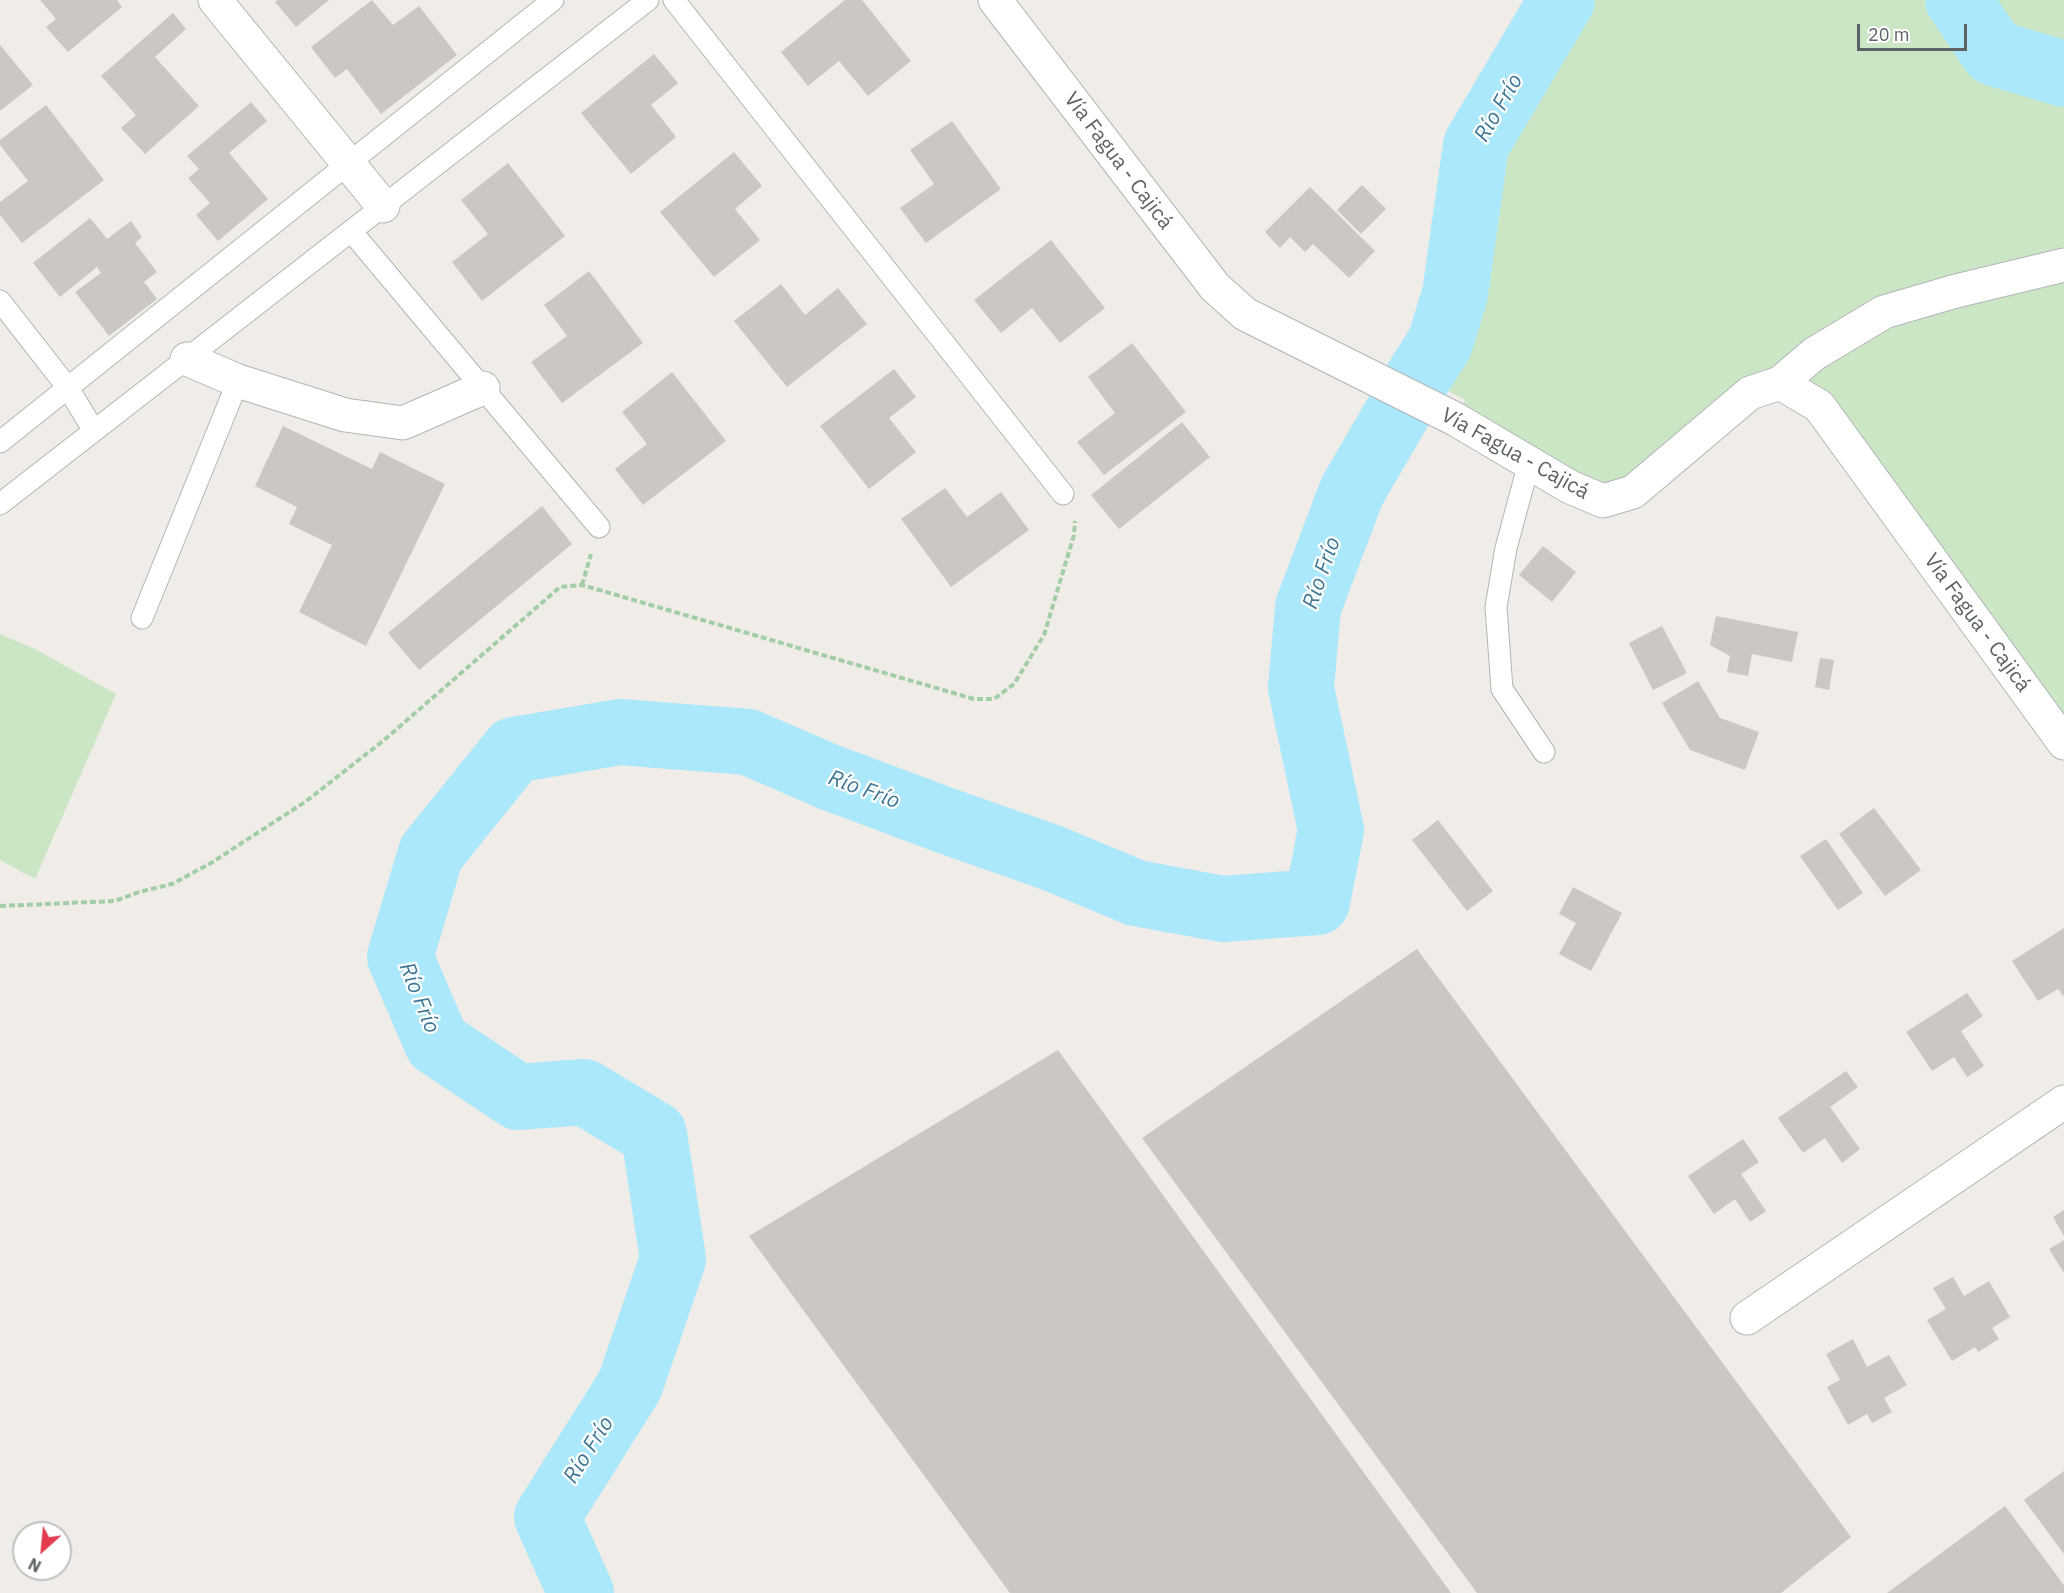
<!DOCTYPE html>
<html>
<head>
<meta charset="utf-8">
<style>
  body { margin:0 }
  #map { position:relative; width:2064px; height:1593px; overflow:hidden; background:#f0ece7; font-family:"IBM Plex Sans",sans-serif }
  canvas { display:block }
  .north { position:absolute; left:12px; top:1521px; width:60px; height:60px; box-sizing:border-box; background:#fff; border:2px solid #bfc1c2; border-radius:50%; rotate:207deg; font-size:16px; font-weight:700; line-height:24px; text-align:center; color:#5e6366 }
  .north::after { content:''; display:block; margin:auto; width:21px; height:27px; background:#e23b4e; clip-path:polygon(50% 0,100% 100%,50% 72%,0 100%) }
  .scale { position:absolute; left:1857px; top:24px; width:110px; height:27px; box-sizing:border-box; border:3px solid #5e6366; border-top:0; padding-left:8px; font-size:18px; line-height:21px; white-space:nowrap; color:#5e6366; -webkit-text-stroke:4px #fff; paint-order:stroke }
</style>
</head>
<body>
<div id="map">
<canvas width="2064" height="1593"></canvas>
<div class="north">N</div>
<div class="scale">20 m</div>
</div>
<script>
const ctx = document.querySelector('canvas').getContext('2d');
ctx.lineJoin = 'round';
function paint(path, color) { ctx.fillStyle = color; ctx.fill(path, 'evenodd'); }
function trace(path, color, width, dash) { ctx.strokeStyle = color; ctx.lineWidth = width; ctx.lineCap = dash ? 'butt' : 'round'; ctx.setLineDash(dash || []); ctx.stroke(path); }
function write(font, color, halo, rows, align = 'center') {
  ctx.font = font + ' "IBM Plex Sans",sans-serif'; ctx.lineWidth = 4.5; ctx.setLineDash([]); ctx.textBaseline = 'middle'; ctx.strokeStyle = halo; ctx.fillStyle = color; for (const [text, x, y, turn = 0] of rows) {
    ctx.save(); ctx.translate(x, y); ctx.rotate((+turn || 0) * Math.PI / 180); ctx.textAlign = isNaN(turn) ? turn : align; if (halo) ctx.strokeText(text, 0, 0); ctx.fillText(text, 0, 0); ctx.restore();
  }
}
paint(new Path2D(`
  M1532 0H2064V743L1780 383 1603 501 1455 419 1465 400 1419 376 1440 343 1455 294 1476 145 1539 38Z
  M0 634 35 649 116 694 35 879 0 860Z`), '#cbe6c5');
trace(new Path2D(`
  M1958 0 1994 53 2064 74
  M581 1593 547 1517 630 1385 673 1259 654 1134 584 1092 518 1097 437 1043 400 957 431 853 514 750 620 732 748 742 829 777 944 820 1052 858 1136 893 1223 909 1317 902 1331 830 1301 688 1308 607 1352 491 1419 376 1440 343 1455 294 1476 145 1562 0`), '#abe8fb', 66);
paint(new Path2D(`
  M40 0H117L122 7 68 52 46 27 56 19Z
  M278 0H329L296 27 275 2Z
  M372 0 393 25 419 6 457 55 381 114 347 69 335 78 311 47Z
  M845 0H862L911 61 868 96 839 61 808 86 781 52Z
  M173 13 186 29 155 57 199 106 145 154 121 128 136 115 101 76Z
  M0 45 33 85 0 111Z
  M654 54 678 83 651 105 676 137 631 174 581 113Z
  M251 102 267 121 229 153 268 199 218 241 196 215 210 203 188 178 199 169 187 156Z
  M46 105 104 180 22 243 0 215V202L28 181 0 145V140Z
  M952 121 1001 189 926 243 900 208 934 184 910 150Z
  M734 152 762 186 735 209 760 240 714 277 660 212Z
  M508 163 565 236 482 301 452 262 488 234 461 200Z
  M1362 185 1386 209 1361 234 1337 210Z
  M1310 187 1375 251 1349 278 1313 244 1305 252 1290 237 1280 248 1265 232Z
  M90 218 107 239 131 221 142 237 135 243 157 272 144 282 157 299 109 336 75 292 101 273 97 267 60 297 33 263Z
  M1051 240 1105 308 1060 343 1032 308 1001 333 974 300Z
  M589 271 643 343 562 403 531 362 567 336 544 305Z
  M781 284 805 315 838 288 867 324 787 387 734 321Z
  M1132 343 1186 412 1104 475 1077 442 1115 413 1088 377Z
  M894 369 916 397 889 418 916 452 869 489 820 426Z
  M672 372 726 441 643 505 615 469 647 444 622 412Z
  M1182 422 1210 457 1119 529 1091 495Z
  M283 426 372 469 380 452 445 484 366 646 299 612 332 545 289 524 297 507 255 486Z
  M945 488 967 517 1001 492 1029 530 951 587 901 519Z
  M542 506 572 544 419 670 388 633Z
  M1543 546 1576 572 1552 602 1519 575Z
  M1716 616 1798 632 1792 662 1752 654 1748 676 1727 672 1730 656 1710 645Z
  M1662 626 1687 673 1653 690 1629 643Z
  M1820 658 1834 660 1829 690 1815 687Z
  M1698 681 1720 718 1759 732 1745 770 1690 750 1662 703Z
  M1874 808 1921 870 1885 896 1839 834Z
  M1438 820 1493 891 1467 911 1412 840Z
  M1826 839 1863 893 1838 910 1800 856Z
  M1573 887 1622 913 1591 971 1559 954 1576 923 1559 914Z
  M2064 928V997L2058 989 2038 1001 2012 961Z
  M1417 949 1851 1537 1781 1593H1477L1142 1138Z
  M1967 993 1983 1016 1961 1031 1984 1066 1967 1077 1954 1057 1932 1071 1906 1032Z
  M1058 1050 1451 1593H1010L749 1236Z
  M1846 1071 1858 1087 1830 1107 1860 1149 1842 1163 1825 1138 1803 1153 1778 1118Z
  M1743 1139 1759 1162 1741 1174 1766 1211 1750 1222 1735 1199 1714 1214 1688 1176Z
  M2064 1210V1236L2053 1217Z
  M2064 1240V1273L2049 1249Z
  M1953 1277 1964 1296 1989 1281 2010 1317 1992 1328 1999 1339 1978 1352 1975 1347 1952 1361 1927 1320 1946 1309 1933 1288Z
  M1853 1339 1867 1367 1889 1355 1907 1385 1884 1398 1892 1412 1872 1423 1867 1414 1848 1425 1827 1387 1840 1380 1826 1354Z
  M2064 1471V1554L2024 1500Z
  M2005 1506 2064 1585V1593H1887Z`), '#cbc7c4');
const service = new Path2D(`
  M674 0 1063 494
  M351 231 599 527
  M0 301 68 388 94 431
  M0 442 553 0
  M1529 463 1506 548 1496 607 1502 689 1544 752
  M0 504 648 0
  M142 618 238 381`);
const minor = new Path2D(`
  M215 0 383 206
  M187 359 238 381 345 415 403 423 483 388
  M1780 383 1814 354 1884 312 1956 291 2064 265
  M1747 1318 2064 1102`);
const tertiary = new Path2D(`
  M995 0 1215 287 1245 314 1455 419 1570 487 1603 501 1633 492 1750 393 1780 383 1819 406 2064 743`);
trace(service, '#b2b5b8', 23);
trace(minor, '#b2b5b8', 35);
trace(tertiary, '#b2b5b8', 35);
trace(new Path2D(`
  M582 585 591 554
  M0 906 115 901 139 892 172 884 211 863 305 802 383 741 560 587 582 585 974 699H994L1014 684 1044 635 1074 535 1075 521`), '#a2cea6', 4, [6, 3]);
trace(service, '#fff', 21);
trace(minor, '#fff', 33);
trace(tertiary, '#fff', 33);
write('21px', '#5e6366', '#fff', [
  ["Vía Fagua - Cajicá",1118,161,53],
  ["Vía Fagua - Cajicá",1515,454,29],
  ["Vía Fagua - Cajicá",1977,623,54]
]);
write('italic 22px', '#3f7894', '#fff', [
  ["Río Frío",1499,108,-60],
  ["Río Frío",1322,573,-71],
  ["Río Frío",864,790,20],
  ["Río Frío",419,998,68],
  ["Río Frío",589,1450,-58]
]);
</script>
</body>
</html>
